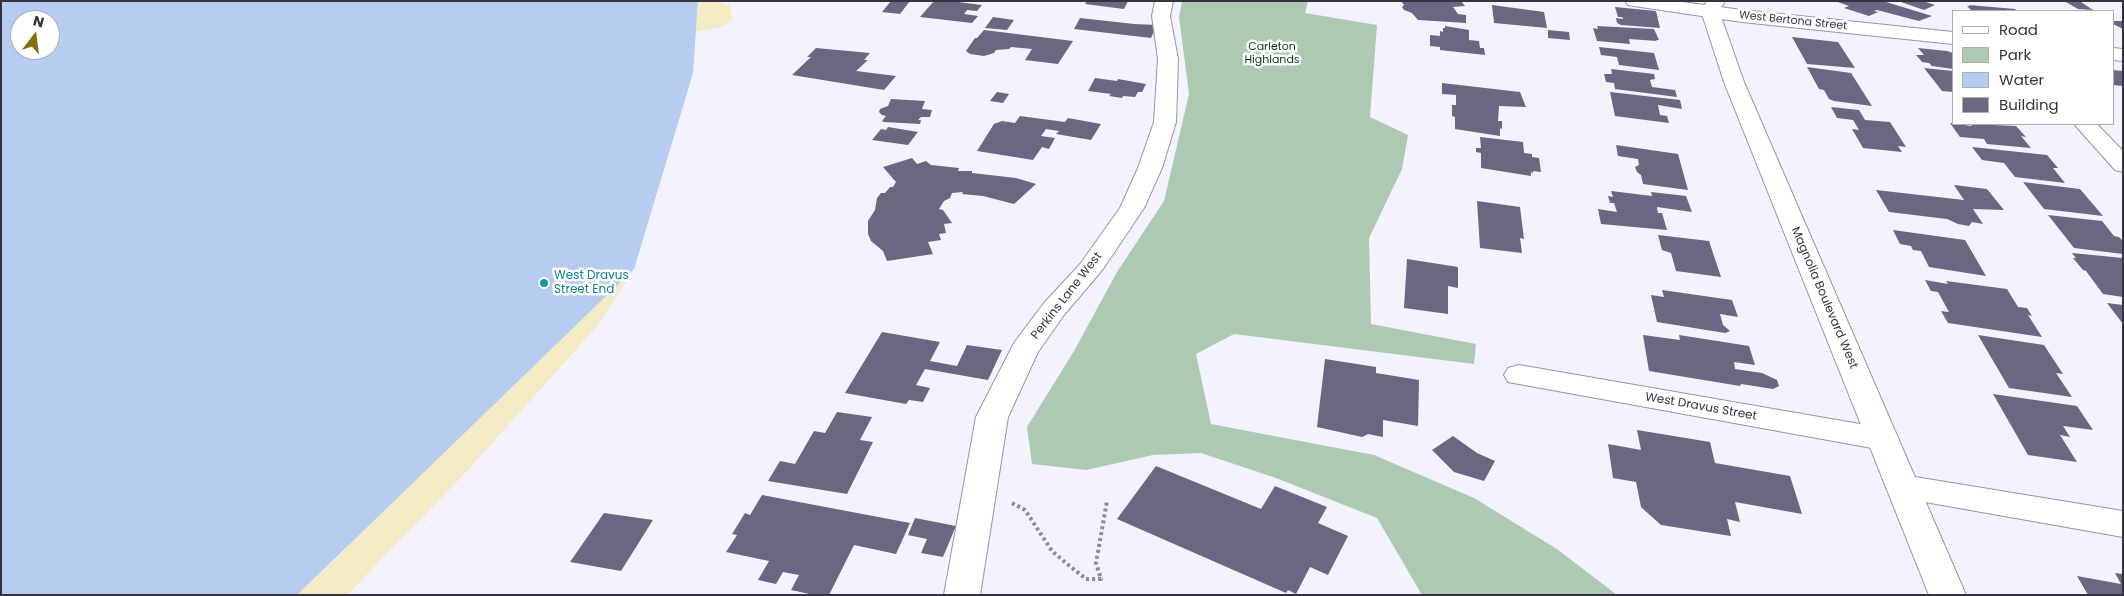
<!DOCTYPE html>
<html>
<head>
<meta charset="utf-8">
<style>
  body { margin:0 }
  #map { position:relative; width:2124px; height:596px; overflow:hidden; background:#f3f2ff; font-family:Poppins,sans-serif }
  canvas { display:block }
  .frame { position:absolute; inset:0; border:2px solid #34333f; pointer-events:none }
  .legend { position:absolute; left:1952px; top:10px; width:162px; height:115px; box-sizing:border-box; background:#fff; border:1px solid #aeadb2; margin:0; padding:6px 9px; list-style:none; font-size:15px; color:#34333f }
  .legend li { display:flex; align-items:center; gap:10px; height:25px }
  .legend b { width:25px; border:1px solid #aeadb2 }
  .north { position:absolute; left:10px; top:10px; width:50px; height:50px; box-sizing:border-box; background:#fff; border:1px solid #aeadb2; border-radius:50%; rotate:15deg; font-size:14px; font-weight:700; line-height:20px; text-align:center; color:#34333f }
  .north::after { content:''; display:block; margin:auto; width:18px; height:22px; background:#82700f; clip-path:polygon(50% 0,100% 100%,50% 72%,0 100%) }
</style>
</head>
<body>
<div id="map">
<canvas width="2124" height="596"></canvas>
<div class="frame"></div>
<ul class="legend">
<li><b style="height:6px;background:#fff"></b>Road</li>
<li><b style="height:14px;background:#aec9b2"></b>Park</li>
<li><b style="height:14px;background:#b6ccf1"></b>Water</li>
<li><b style="height:14px;background:#6a6783"></b>Building</li>
</ul>
<div class="north">N</div>
</div>
<script>
const ctx = document.querySelector('canvas').getContext('2d');
ctx.lineJoin = 'round';
function paint(path, color) { ctx.fillStyle = color; ctx.fill(path, 'evenodd'); }
function trace(path, color, width, dash) { ctx.strokeStyle = color; ctx.lineWidth = width; ctx.lineCap = dash ? 'butt' : 'round'; ctx.setLineDash(dash || []); ctx.stroke(path); }
function write(font, color, halo, rows, align = 'center') {
  ctx.font = font + ' Poppins,sans-serif'; ctx.lineWidth = 5; ctx.setLineDash([]); ctx.textBaseline = 'middle'; ctx.strokeStyle = halo; ctx.fillStyle = color; for (const [text, x, y, turn = 0] of rows) {
    ctx.save(); ctx.translate(x, y); ctx.rotate((+turn || 0) * Math.PI / 180); ctx.textAlign = isNaN(turn) ? turn : align; if (halo) ctx.strokeText(text, 0, 0); ctx.fillText(text, 0, 0); ctx.restore();
  }
}
paint(new Path2D(`
  M1182 1H1308L1305 13 1377 25 1370 117 1408 135 1402 169 1369 238 1371 324 1476 344 1474 364 1234 334 1196 354 1211 424 1374 455 1474 498 1557 549 1617 595H1422L1377 518 1276 478 1201 453 1153 455 1086 470 1032 464 1027 427 1074 351 1117 272 1164 201 1189 94 1179 17Z`), '#aec9b2');
paint(new Path2D(`
  M698 1H717L730 6 733 19 721 27 696 32Z
  M477 248 634 269 598 325 468 470 347 595H297L344 551Z`), '#f4eac4');
paint(new Path2D(`
  M1 1H698L693 73 634 269 297 595H1ZM20 20H50V50H20Z`), '#b6ccf1');
paint(new Path2D(`
  M891 1H910L900 14 882 12Z
  M934 1H950L982 5 977 11 967 10 964 14 978 16 972 23 920 17Z
  M1087 1H1128L1124 9 1085 4Z
  M1401 1H1461L1465 6 1453 7 1458 14 1466 15V23L1418 20 1412 13 1404 10 1402 7 1404 5Z
  M1835 1H1883L1932 16 1919 21 1877 10 1874 11 1878 12 1869 16 1844 8 1849 6Z
  M1898 1H1923L1935 5 1924 10Z
  M2066 2H2081L2093 10 2078 9Z
  M1492 5 1544 12 1547 28 1494 23Z
  M1969 5 2015 9 2017 11H1972L1967 6H1970Z
  M1615 7 1656 11 1660 28 1621 25 1617 23 1616 18 1623 19 1622 17H1618Z
  M993 17 1014 20 1007 30 985 28Z
  M1080 18 1134 24 1157 25 1151 38 1074 29Z
  M2113 21H2123V29L2113 24Z
  M1445 26 1469 30V40L1479 41 1480 48H1484L1485 55 1440 50V47L1430 46V35L1440 36V31L1443 32V28H1445Z
  M1597 26 1654 29 1659 40H1656L1657 41 1629 39 1630 44 1597 41 1593 28 1598 29Z
  M984 30 1073 41 1058 64 1025 60 1032 49 1011 47 1009 49 996 50 994 53 984 56 970 54 966 51 975 38H977Z
  M1548 30 1569 32 1570 40 1548 38Z
  M1792 37 1838 42 1855 68 1807 64Z
  M1599 47 1654 53 1659 70 1619 65 1617 57 1601 55Z
  M816 48 870 53 864 60H868L856 71 896 76 884 90 792 75 811 57H807Z
  M1918 48 1947 51 1953 53V69L1932 66 1929 63 1922 62 1916 55H1924Z
  M1807 67 1851 73 1872 106 1834 101 1829 99 1824 90 1819 89Z
  M1924 68 1953 71V92L1942 91Z
  M1611 69 1654 74 1655 79 1650 80 1652 87 1675 90 1677 97 1615 89 1614 83 1606 82 1604 74H1612Z
  M2113 70 2123 71V86L2113 85Z
  M1095 78 1117 81 1118 79 1146 84 1142 92H1138L1135 97 1123 96 1122 98 1109 96 1111 94 1088 91Z
  M1442 83 1520 92 1526 107 1499 106 1498 121H1502V129L1500 128V136L1455 129V117L1452 116V105H1456V95L1442 94Z
  M997 92 1009 94 1003 103 990 101Z
  M1610 92 1680 100 1682 109 1658 105 1660 115 1667 116 1669 123 1615 116Z
  M891 99 925 101 922 109 932 110 930 117H921L918 120H921L920 124 884 122 882 121 886 116 882 115 879 112 880 109 888 106Z
  M1831 107 1859 110 1865 120 1890 122 1906 147 1898 146 1902 152 1863 148 1852 129 1859 130 1853 120 1837 118Z
  M1020 116 1065 122 1068 118 1101 124 1091 140 1056 134 1059 131 1046 129 1041 136 1055 138 1049 149 1042 147 1033 160 977 151 994 124 1002 121 1015 123Z
  M1950 123 1972 126 1971 124 2016 126 2026 137 2021 136 2031 148 1987 144 1984 139 1960 137Z
  M888 127 918 132 908 145 872 140 881 129 886 130Z
  M1480 137 1523 142 1524 153 1532 154V157L1539 158 1541 172 1533 171V173L1531 172V176L1481 168V153L1476 152V148H1481Z
  M1616 145 1678 154 1688 190 1643 184 1641 175 1637 172 1635 167 1639 165 1638 159 1618 156Z
  M1972 147 2047 155 2058 168H2053L2065 183 2015 177 2004 163 1982 160Z
  M912 158 917 164 926 161 931 165 959 168 958 171H972V173L1016 178 1036 184 1014 204 983 196 962 194 963 192 952 193 950 198 944 201 939 209 943 210 952 223 944 224 946 233 939 234 941 240 928 242 933 254 887 261 883 251 871 241 868 234V221L875 210 877 198 881 193H885L890 187H893L896 182 883 167Z
  M2023 182 2080 189 2103 216 2044 209Z
  M1954 185 1987 189 2004 210 1973 209 1983 224 1972 222 1969 226 1958 224 1947 219 1889 212 1876 190 1964 200Z
  M1611 191 1652 196 1651 192 1686 196 1692 212 1657 207 1658 213H1662L1667 230 1601 224 1598 209 1617 212 1614 203H1610L1608 196 1613 197Z
  M1477 201 1520 207 1524 239 1520 238 1522 253 1480 248Z
  M2048 215 2102 221 2114 236 2119 237 2123 241V254L2074 248Z
  M1893 230 1965 240 1986 276 1929 267 1921 251 1913 250 1911 246 1900 244Z
  M1658 235 1709 241 1721 277 1676 271 1671 253 1662 250Z
  M2072 253 2123 258V297L2103 294 2086 271 2083 270 2073 258H2076Z
  M1407 259 1458 267V288L1448 286V314L1404 308Z
  M1925 280 1948 284 1946 281 2007 289 2018 307 2027 308 2032 316 2028 315 2042 337 1948 323 1941 311 1949 312 1938 292 1931 291Z
  M1662 290 1732 300 1738 317 1720 314 1723 325 1730 331 1725 333 1657 322 1651 295 1664 297Z
  M2107 303 2123 305V324Z
  M882 332 940 342 930 361 957 366 967 345 1002 350 988 380 925 369 916 385 930 388 923 402 909 400 906 404 845 393Z
  M1643 335 1680 340 1679 335 1749 346 1755 365 1734 362 1735 369 1762 373 1777 380 1779 386 1773 389 1741 384 1740 386 1649 371Z
  M1978 335 2044 345 2063 374 2056 373 2072 397 2009 388Z
  M1325 359 1376 367V373L1419 380 1418 426 1383 420V437L1368 434 1362 437 1317 427Z
  M1993 394 2077 406 2093 430 2063 426 2070 437 2060 435 2077 462 2028 455Z
  M837 412 872 417 860 440 873 442 847 494 768 481 780 461 795 464 814 431 825 433Z
  M1637 430 1710 442 1715 463 1790 476 1802 514 1735 502 1740 522 1727 519 1731 536 1661 525 1641 507 1636 482 1613 478 1608 444 1641 450Z
  M1453 436 1477 453 1495 461 1484 481 1454 472 1432 450Z
  M1156 466 1261 509 1275 486 1327 507 1318 523 1348 536 1328 575 1310 567 1296 594 1288 590 1286 593 1117 519Z
  M762 495 910 523 896 554 854 545 829 595H814L791 590 799 575 783 572 776 584 758 580 769 561 726 552 737 535 732 534 745 513 750 515Z
  M604 513 653 520 621 571 570 562Z
  M915 518 956 526 943 557 921 553 927 539 908 535Z
  M2115 573 2123 574V595H2088L2077 576 2121 584Z`), '#6a6783');
const minor = new Path2D(`
  M1155 1H1173L1170 16 1178 59 1176 122 1162 168 1144 208 1103 269 1064 315 1038 352 1008 417 980 595H944L976 417 1014 343 1044 303 1081 263 1120 208 1138 168 1154 122 1158 59 1152 16Z
  M1625 1H1675L1742 10 1953 32V44L1742 22 1634 6 1628 5Z
  M2113 48 2123 49V61L2113 60Z
  M2074 124H2097L2123 151V172L2115 170Z
  M1519 365 1883 428 1894 431 1899 439 1894 447 1883 450 1508 382 1504 375 1508 368Z
  M1903 475 2123 511V537L1891 496 1886 487 1891 478Z`);
const tertiary = new Path2D(`
  M1707 1H1725L1719 11 1744 82 1966 595H1929L1724 82 1701 11Z`);
trace(minor, '#9693b0', 2);
trace(tertiary, '#9693b0', 2);
trace(new Path2D(`
  M1012 503 1025 510 1052 551 1066 563 1086 579H1101L1096 563 1107 501`), '#8c8b97', 4, [3, 3]);
paint(minor, '#fff');
paint(tertiary, '#fff');
for (const [x, y, r, color] of [
  [544,283,5,"#0f9aa8"]
]) { const dot = new Path2D(); dot.arc(x, y, r, 0, 2 * Math.PI); ctx.fillStyle = color; ctx.fill(dot); trace(dot, '#fff', 2); }
write('11px', '#34333f', '#fff', [
  ["West Bertona Street",1793,21,6]
]);
write('11px', '#0c3518', '#fff', [
  ["Carleton",1272,47],
  ["Highlands",1272,60]
]);
write('12px', '#0d838f', '#fff', [
  ["West Dravus",554,276],
  ["Street End",554,290]
], 'left');
write('12px', '#34333f', '#fff', [
  ["Perkins Lane West",1067,296,-52],
  ["Magnolia Boulevard West",1824,298,67],
  ["West Dravus Street",1701,407,10]
]);
</script>
</body>
</html>
